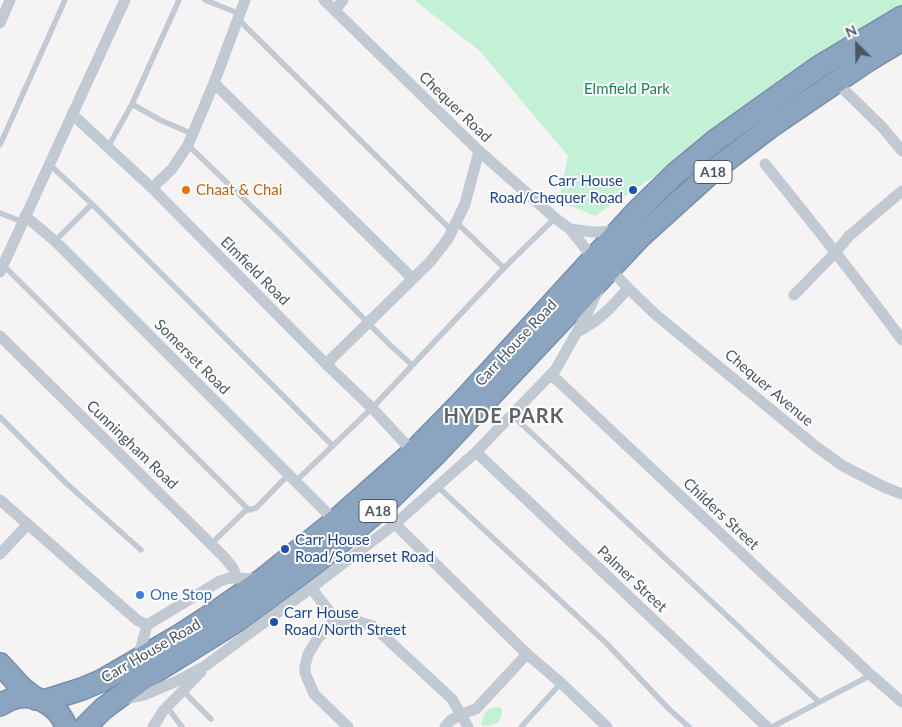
<!DOCTYPE html>
<html>
<head>
<meta charset="utf-8">
<style>
  body { margin:0 }
  #map { position:relative; width:902px; height:727px; overflow:hidden; background:#f5f3f3; font-family:Lato,sans-serif }
  canvas { display:block }
  .north { position:absolute; left:832px; top:20px; width:50px; height:50px; -webkit-text-stroke:4px #fff; paint-order:stroke; rotate:337deg; font-size:14px; font-weight:700; line-height:20px; text-align:center; color:#4a5661 }
  .north::after { content:''; display:block; margin:auto; width:18px; height:22px; background:#4a5661; clip-path:polygon(50% 0,100% 100%,50% 72%,0 100%) }
</style>
</head>
<body>
<div id="map">
<canvas width="902" height="727"></canvas>
<div class="north">N</div>
</div>
<script>
const ctx = document.querySelector('canvas').getContext('2d');
ctx.lineJoin = 'round';
function paint(path, color) { ctx.fillStyle = color; ctx.fill(path, 'evenodd'); }
function trace(path, color, width, dash) { ctx.strokeStyle = color; ctx.lineWidth = width; ctx.lineCap = dash ? 'butt' : 'round'; ctx.setLineDash(dash || []); ctx.stroke(path); }
function write(font, color, halo, rows, align = 'center') {
  ctx.font = font + ' Lato,sans-serif'; ctx.lineWidth = 4; ctx.setLineDash([]); ctx.textBaseline = 'middle'; ctx.strokeStyle = halo; ctx.fillStyle = color; for (const [text, x, y, turn = 0] of rows) {
    ctx.save(); ctx.translate(x, y); ctx.rotate((+turn || 0) * Math.PI / 180); ctx.textAlign = isNaN(turn) ? turn : align; if (halo) ctx.strokeText(text, 0, 0); ctx.fillText(text, 0, 0); ctx.restore();
  }
}
paint(new Path2D(`
  M414 0H902V17L820 66 595 216 559 201 568 156 480 51Z
  M499 707 502 709C503 722 495 727 482 726L481 723C485 712 486 708 499 707Z`), '#c3f1d5');
const highway = new Path2D(`
  M0 664 22 688 36 699
  M44 701 82 689 103 680 177 637 217 611 263 579 335 521 413 452 459 405 636 212 675 174 716 140 789 88 820 66 902 17
  M0 705C5 702 13 698 19 697 39 694 60 708 66 727
  M85 727 103 709 142 680 240 619 317 562 380 509 434 456 641 236 714 170 773 125 864 63 902 40`);
trace(highway, '#7690ad', 24);
trace(new Path2D(`
  M205 0 240 14
  M238 19 452 231
  M132 104 160 120 193 134
  M0 145 65 0
  M188 145 279 233 390 345 412 365
  M108 147 132 104 179 0
  M49 164 92 204 333 446
  M0 213 23 222
  M55 241 92 204
  M3 265 248 509
  M504 268 555 218
  M512 415 819 702
  M0 417 66 483 141 550
  M295 482 372 408 504 268 457 223
  M437 486 606 643 669 709 689 727
  M211 544 245 511 256 508 288 475
  M183 691 211 719
  M167 707 182 727
  M521 727 561 683
  M772 727 871 675`), '#c1cad2', 5.5);
trace(new Path2D(`
  M324 0 479 151 555 218 570 229 593 258
  M335 10 343 0
  M0 23 10 0
  M834 80 883 128 902 151
  M214 83 413 279
  M72 114 152 188 326 364 372 408 413 452
  M765 164C812 222 858 280 902 340
  M152 188 172 169 188 145 214 83 245 0
  M25 216 55 241 335 521
  M570 229 592 232 618 231
  M614 264 615 274 628 288 655 314 814 445 843 466 884 487 902 494
  M0 272 125 0
  M794 295 835 253 849 236 902 191
  M579 331C599 321 614 305 628 288
  M0 336 225 558 233 568 237 578
  M326 364 430 262 448 239 465 204 479 151
  M550 377 555 378 871 675 902 702
  M476 452 767 727
  M0 500 137 620 147 625
  M395 524 527 654 561 683 607 727
  M0 554 28 524
  M311 588 329 611 334 622
  M334 622 353 620 373 626 452 699 468 727
  M334 622 318 638 308 654 305 666V673L314 694 348 727
  M138 659 147 625 220 581 229 578 261 579
  M124 699 144 695 175 682 205 666 311 588 395 524 476 452 556 369 588 312 599 288
  M153 727 163 711 201 672
  M445 727 450 721 461 714 476 709 527 654`), '#c1cad2', 11);
trace(highway, '#8ba5c1', 21);
for (const [x, y, r, color] of [
  [186,190,5,"#e8710a"],
  [633,190,5,"#1a4fb4"],
  [285,549,5,"#1a4fb4"],
  [140,595,5,"#3f7fe0"],
  [274,622,5,"#1a4fb4"]
]) { const dot = new Path2D(); dot.arc(x, y, r, 0, 2 * Math.PI); ctx.fillStyle = color; ctx.fill(dot); trace(dot, '#fff', 2); }
for (const [x, y, w] of [
  [713,172,38],
  [378,511,38]
]) { const box = new Path2D(); box.roundRect(x - w / 2, y - 11.5, w, 23, 4); ctx.fillStyle = '#fff'; ctx.fill(box); trace(box, '#4a5661', 1); }
write('bold 14px', '#4a5661', null, [
  ["A18",713,172],
  ["A18",378,511]
]);
write('15px', '#17864f', '#fff', [
  ["Elmfield Park",627,89]
]);
write('15px', '#4a5661', '#fff', [
  ["Chequer Road",455,107,44],
  ["Elmfield Road",255,271,45],
  ["Carr House Road",516,343,-47],
  ["Somerset Road",192,357,45],
  ["Chequer Avenue",769,388,40],
  ["Cunningham Road",132,445,44],
  ["Childers Street",721,514,43],
  ["Palmer Street",632,579,43],
  ["Carr House Road",151,651,-30]
]);
write('15px', '#164399', '#fff', [
  ["Carr House",623,181,"right"],
  ["Road/Chequer Road",623,198,"right"],
  ["Carr House",295,540],
  ["Road/Somerset Road",295,557],
  ["Carr House",284,613],
  ["Road/North Street",284,630]
], 'left');
write('15px', '#c56008', '#fff', [
  ["Chaat & Chai",196,190]
], 'left');
write('15px', '#366cbe', '#fff', [
  ["One Stop",150,595]
], 'left');
ctx.letterSpacing = '1px';
write('bold 20px', '#5f6368', '#fff', [
  ["HYDE PARK",504,417]
]);
ctx.letterSpacing = '0px';
</script>
</body>
</html>
